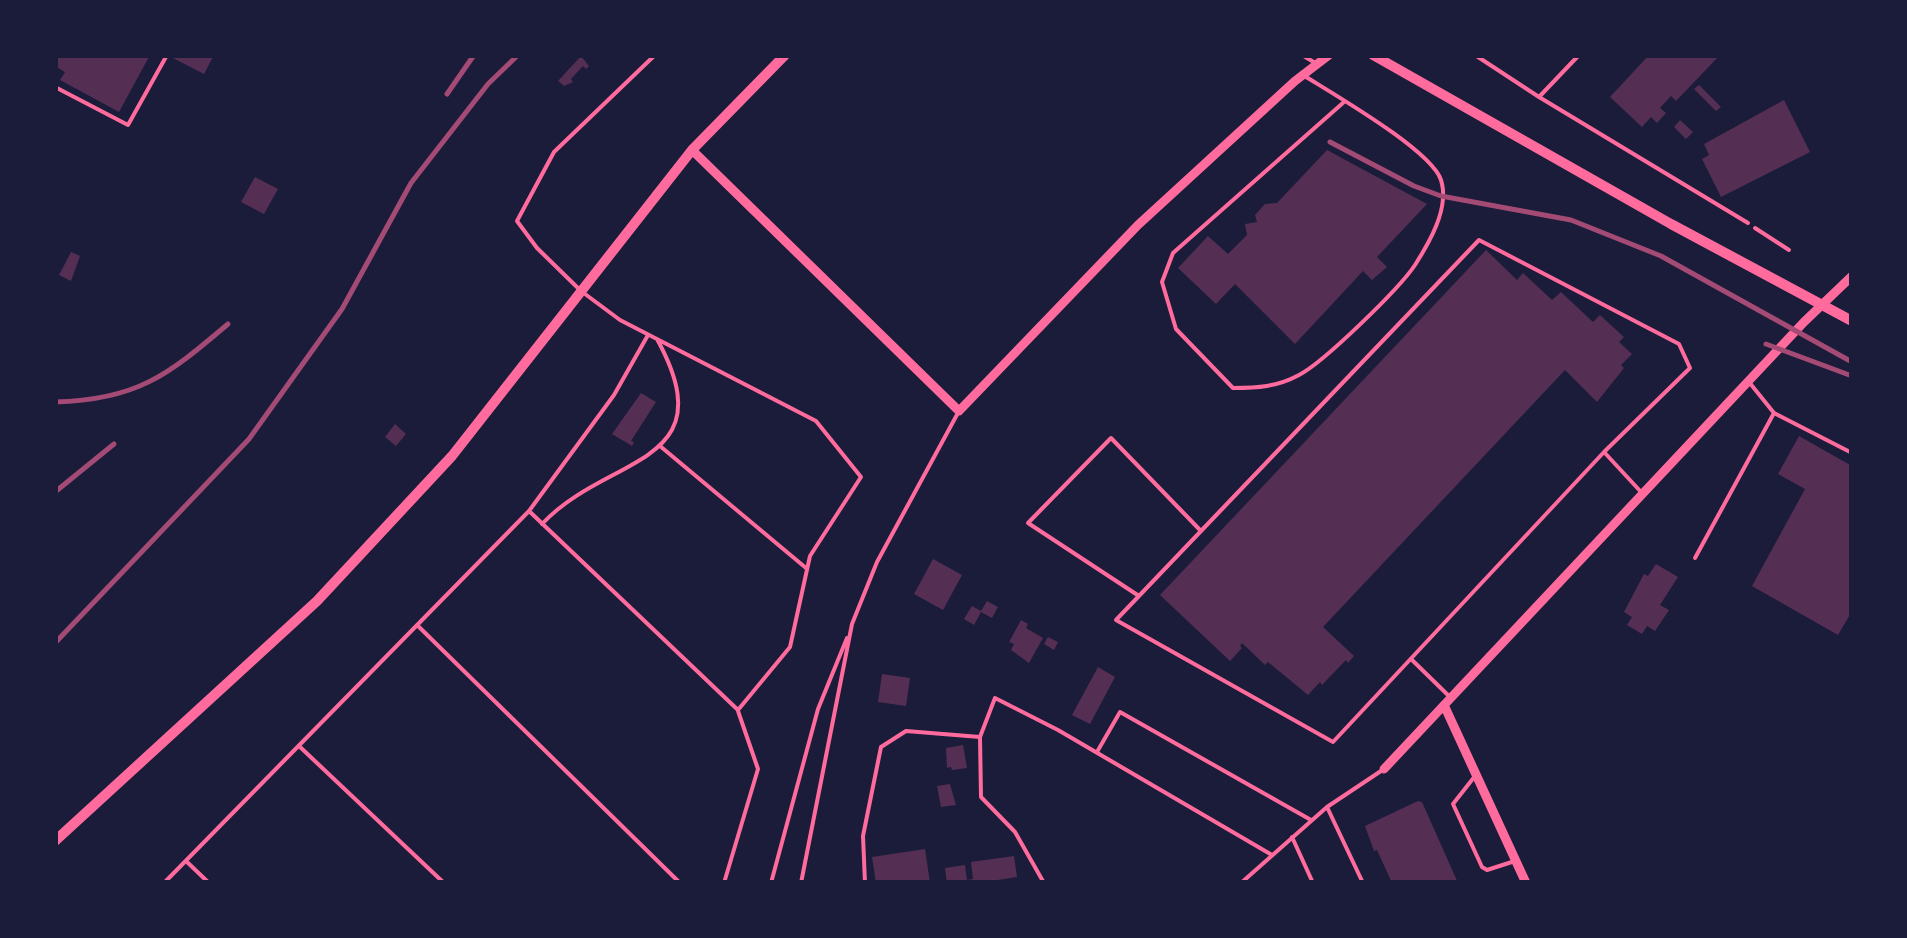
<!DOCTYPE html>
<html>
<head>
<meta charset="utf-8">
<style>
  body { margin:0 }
  #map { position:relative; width:1907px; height:938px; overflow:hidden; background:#1b1b3a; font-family:"Source Sans 3",sans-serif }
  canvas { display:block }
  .frame { position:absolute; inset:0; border:58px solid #1b1b3a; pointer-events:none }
</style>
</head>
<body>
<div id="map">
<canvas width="1907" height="938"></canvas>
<div class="frame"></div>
</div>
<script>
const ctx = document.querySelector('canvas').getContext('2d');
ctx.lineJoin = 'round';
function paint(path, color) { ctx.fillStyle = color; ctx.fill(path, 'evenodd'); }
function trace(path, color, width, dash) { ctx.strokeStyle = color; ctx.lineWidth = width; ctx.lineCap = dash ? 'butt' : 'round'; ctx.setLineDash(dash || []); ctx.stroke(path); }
paint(new Path2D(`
  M55 55H150L119 112 60 80 65 72 55 66Z
  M175 55H214L204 74 173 58Z
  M1649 55H1720L1676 101 1671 96 1660 108 1666 113 1657 123 1651 117 1642 127 1610 97Z
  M581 56 589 66 586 69 583 66 571 79 573 82 564 86 558 81Z
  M1699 85 1721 107 1716 111 1694 89Z
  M1784 100 1810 152 1721 197 1702 159 1709 155 1704 144Z
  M1680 120 1693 132 1686 139 1674 127Z
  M1327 150 1427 204 1377 257 1387 267 1372 280 1363 271 1295 344 1235 284 1216 304 1178 268 1208 236 1228 254 1247 235 1245 224 1257 222 1255 215 1265 204 1277 203Z
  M255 177 278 189 264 214 241 202Z
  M1486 250 1517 280 1523 273 1552 300 1561 292 1593 322 1600 315 1624 337 1619 342 1632 354 1621 365 1624 368 1597 402 1565 370 1323 627 1354 656 1348 663 1346 660 1322 685 1320 682 1308 695 1268 662 1265 665 1242 643 1240 646 1242 648 1230 661 1160 595Z
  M71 252 80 256 71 281 59 275Z
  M641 393 656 402 631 441 634 442 632 446 612 434Z
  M395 424 406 434 396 446 385 437Z
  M1799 436 1852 466V611L1838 635 1752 586 1805 489 1778 474Z
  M933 559 962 575 943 610 914 594Z
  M1656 564 1678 577 1660 605 1669 610 1655 631 1647 626 1642 634 1627 625 1632 617 1624 612 1644 574 1648 576Z
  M987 601 998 607 992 618 981 612 974 625 964 619 972 606 981 611Z
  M1021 620 1028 624 1026 628 1043 638 1029 663 1011 650 1014 644 1009 642Z
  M1048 637 1058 642 1054 650 1044 644Z
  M1098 667 1115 677 1090 724 1072 715Z
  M882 674 910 678 906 706 878 702Z
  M963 745 967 768 952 770 951 767 947 768 946 748Z
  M950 784 956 805 941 807 937 786Z
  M1418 801 1422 802 1458 883H1392L1377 850 1374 851 1365 826Z
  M925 849 930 883H876L872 857Z
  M1014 856 1017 877 978 883H947L945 868 965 865 967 880 973 879 971 862Z`), '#542f53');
trace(new Path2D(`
  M1755 228 1789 250`), '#ff6b9d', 4);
trace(new Path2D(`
  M1302 55 1317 64
  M1475 55 1539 97 1748 223
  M1303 75C1333 94 1431 150 1441 180 1450 208 1429 243 1415 265 1399 289 1324 362 1299 375 1277 387 1257 388 1233 388L1176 329 1162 282 1173 253 1344 102
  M55 87 128 125 167 55
  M1539 97 1579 55
  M1479 240 1679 344 1690 368 1604 452 1333 742 1116 620Z
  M1774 413 1852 453
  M660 446 806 568
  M1604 452 1642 493
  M529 511 614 395 648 335
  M542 524C607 454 727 467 657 339
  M1695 558 1774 413 1749 382
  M1139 596 1028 523 1111 438 1200 530
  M417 625 680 883
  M1411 659 1451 698
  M299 746 444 883
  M1097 752 1120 712 1311 820
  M1475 776 1453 804 1482 867 1487 870 1515 861
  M1327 807 1363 883
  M1292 837 1313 883
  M186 861 209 883
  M164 883 529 511 738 710 790 647 810 556 861 477 816 421 620 320 581 291 537 248 517 221 554 152 655 55
  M724 883 758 769 738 711
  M771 883 818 709 847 638
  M801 883 852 624 877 562 959 411
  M865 883 863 836 881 747 906 731 980 737
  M1044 883 1015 832 981 797 980 737 995 698 1058 730 1272 855
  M1241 883 1327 807 1384 769`), '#ff6b9d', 4);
trace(new Path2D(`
  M692 150 959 411 1138 225 1295 81 1329 55
  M1444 705 1526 883
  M1384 769 1804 322 1852 276`), '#ff6b9d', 9);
trace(new Path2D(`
  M1373 55 1671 224 1852 321
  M55 841 317 601 452 456 692 150 785 55`), '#ff6b9d', 10);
trace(new Path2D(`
  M447 94 474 55
  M1330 142 1414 186 1441 196 1571 220 1661 256 1852 362
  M1766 344 1852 376
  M55 402C137 400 168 375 228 324
  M55 492 114 444
  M55 643 249 439 342 309 411 183 488 84 518 55`), '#a44b75', 5);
</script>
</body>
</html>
